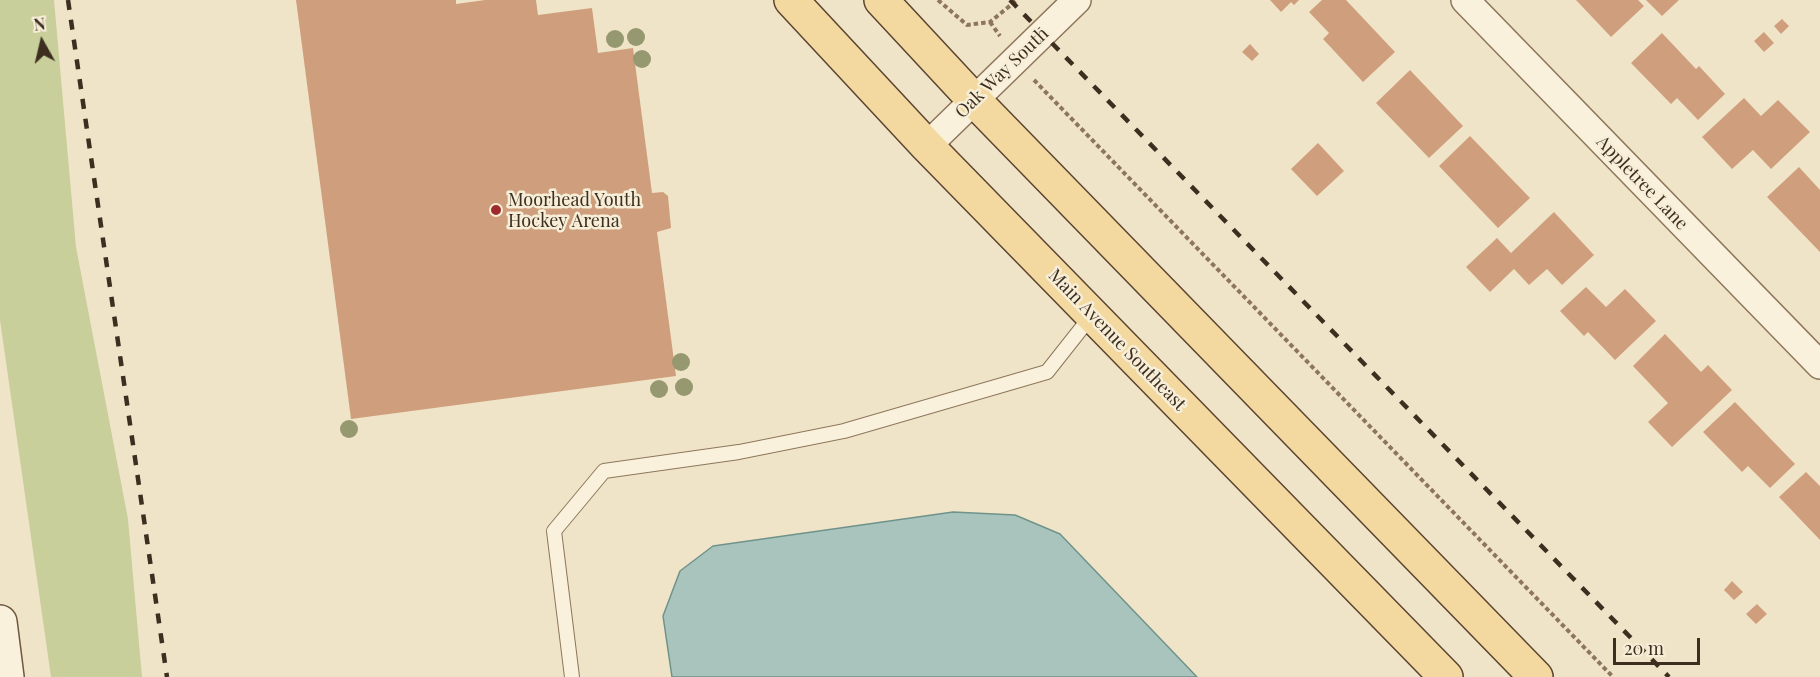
<!DOCTYPE html>
<html>
<head>
<meta charset="utf-8">
<style>
  body { margin:0 }
  #map { position:relative; width:1820px; height:677px; overflow:hidden; background:#f0e4c8; font-family:"Playfair Display",serif }
  canvas { display:block }
  .north { position:absolute; left:12px; top:12px; width:60px; height:60px; -webkit-text-stroke:4px #f7eed8; paint-order:stroke; rotate:352deg; font-size:16px; font-weight:700; line-height:24px; text-align:center; color:#3d2e20 }
  .north::after { content:''; display:block; margin:auto; width:21px; height:27px; background:#3d2e20; clip-path:polygon(50% 0,100% 100%,50% 72%,0 100%) }
  .scale { position:absolute; left:1613px; top:638px; width:87px; height:27px; box-sizing:border-box; border:3px solid #3d2e20; border-top:0; padding-left:8px; font-size:18px; line-height:21px; white-space:nowrap; color:#3d2e20; -webkit-text-stroke:4px #f7eed8; paint-order:stroke }
</style>
</head>
<body>
<div id="map">
<canvas width="1820" height="677"></canvas>
<div class="north">N</div>
<div class="scale">20 m</div>
</div>
<script>
const ctx = document.querySelector('canvas').getContext('2d');
ctx.lineJoin = 'round';
function paint(path, color) { ctx.fillStyle = color; ctx.fill(path, 'evenodd'); }
function trace(path, color, width, dash) { ctx.strokeStyle = color; ctx.lineWidth = width; ctx.lineCap = dash ? 'butt' : 'round'; ctx.setLineDash(dash || []); ctx.stroke(path); }
function write(font, color, halo, rows, align = 'center') {
  ctx.font = font + ' "Playfair Display",serif'; ctx.lineWidth = 5; ctx.setLineDash([]); ctx.textBaseline = 'middle'; ctx.strokeStyle = halo; ctx.fillStyle = color; for (const [text, x, y, turn = 0] of rows) {
    ctx.save(); ctx.translate(x, y); ctx.rotate((+turn || 0) * Math.PI / 180); ctx.textAlign = isNaN(turn) ? turn : align; if (halo) ctx.strokeText(text, 0, 0); ctx.fillText(text, 0, 0); ctx.restore();
  }
}
paint(new Path2D(`
  M0 0H54L76 247 128 519 142 677H51L0 320Z`), '#c9cf9b');
const water = new Path2D(`
  M953 512 1015 515 1060 534 1197 677H672L663 616 680 571 713 546Z`);
paint(water, '#a9c4bc');
trace(water, '#6f938a', 1.5);
paint(new Path2D(`
  M296 0H456V4L485 0H536L538 15 592 8 598 53 633 48 652 193 663 192 668 196 671 228 657 232 676 376 351 419Z
  M1270 0H1299L1294 5 1291 2 1281 12Z
  M1322 0H1346L1395 52 1363 82 1323 39 1329 33 1309 12Z
  M1576 0H1638L1644 6 1611 37Z
  M1646 0H1679L1662 16Z
  M1782 19 1789 26 1781 34 1774 26Z
  M1764 32 1774 43 1764 52 1754 41Z
  M1662 33 1696 69 1699 66 1725 94 1698 120 1677 98 1671 104 1631 63Z
  M1250 44 1259 54 1252 61 1242 52Z
  M1410 70 1463 126 1429 158 1376 103Z
  M1744 98 1761 116 1778 100 1810 132 1771 169 1753 150 1732 169 1702 137Z
  M1470 136 1530 198 1498 228 1439 166Z
  M1318 143 1344 171 1317 196 1291 169Z
  M1799 167 1820 190V252L1767 197Z
  M1554 212 1594 255 1562 285 1547 269 1529 285 1514 269 1490 292 1466 267 1497 238 1511 253Z
  M1586 287 1606 307 1625 289 1656 321 1615 360 1588 332 1584 336 1560 311Z
  M1665 334 1701 372 1708 365 1732 390 1672 447 1648 422 1668 403 1633 366Z
  M1735 402 1795 464 1770 488 1748 466 1742 472 1703 432Z
  M1806 472 1820 486V540L1779 497Z
  M1732 581 1743 592 1734 600 1724 590Z
  M1757 604 1767 614 1756 624 1746 614Z`), '#cf9f7d');
const service = new Path2D(`
  M572 677 554 531 604 471 739 452 844 431 1047 372 1092 315`);
const minor = new Path2D(`
  M1465 0 1820 365
  M927 146 1077 0`);
const secondary = new Path2D(`
  M0 622 7 677`);
const primary = new Path2D(`
  M791 0 927 146 1446 677
  M881 0 974 100 1536 677`);
trace(service, '#8d765c', 16);
trace(minor, '#8d765c', 30);
trace(secondary, '#6f573f', 36);
trace(primary, '#5b4430', 36);
trace(new Path2D(`
  M938 0 967 25 990 22 1017 0
  M990 22 1000 36
  M1034 80 1613 677`), '#8d765c', 4, [4.5, 3]);
trace(service, '#faf1dc', 14);
trace(minor, '#faf1dc', 27);
trace(secondary, '#faf1dc', 33);
trace(primary, '#f3d9a0', 33);
trace(new Path2D(`
  M68 0 167 677
  M1010 0 1669 677`), '#3d2e20', 4.5, [10, 10]);
ctx.fillStyle = '#96986f';
for (const [x, y] of [
  [636,37],
  [615,39],
  [642,59],
  [681,362],
  [684,387],
  [659,389],
  [349,429]
]) { ctx.beginPath(); ctx.arc(x, y, 9, 0, 2 * Math.PI); ctx.fill(); }
for (const [x, y, r, color] of [
  [496,210,6,"#9e2a2b"]
]) { const dot = new Path2D(); dot.arc(x, y, r, 0, 2 * Math.PI); ctx.fillStyle = color; ctx.fill(dot); trace(dot, '#f7eed8', 2); }
write('18px', '#3d2e20', '#f7eed8', [
  ["Oak Way South",1002,73,-44],
  ["Appletree Lane",1642,183,46],
  ["Main Avenue Southeast",1117,340,46]
]);
write('18px', '#3d2e20', '#f7eed8', [
  ["Moorhead Youth",508,200],
  ["Hockey Arena",508,221]
], 'left');
</script>
</body>
</html>
